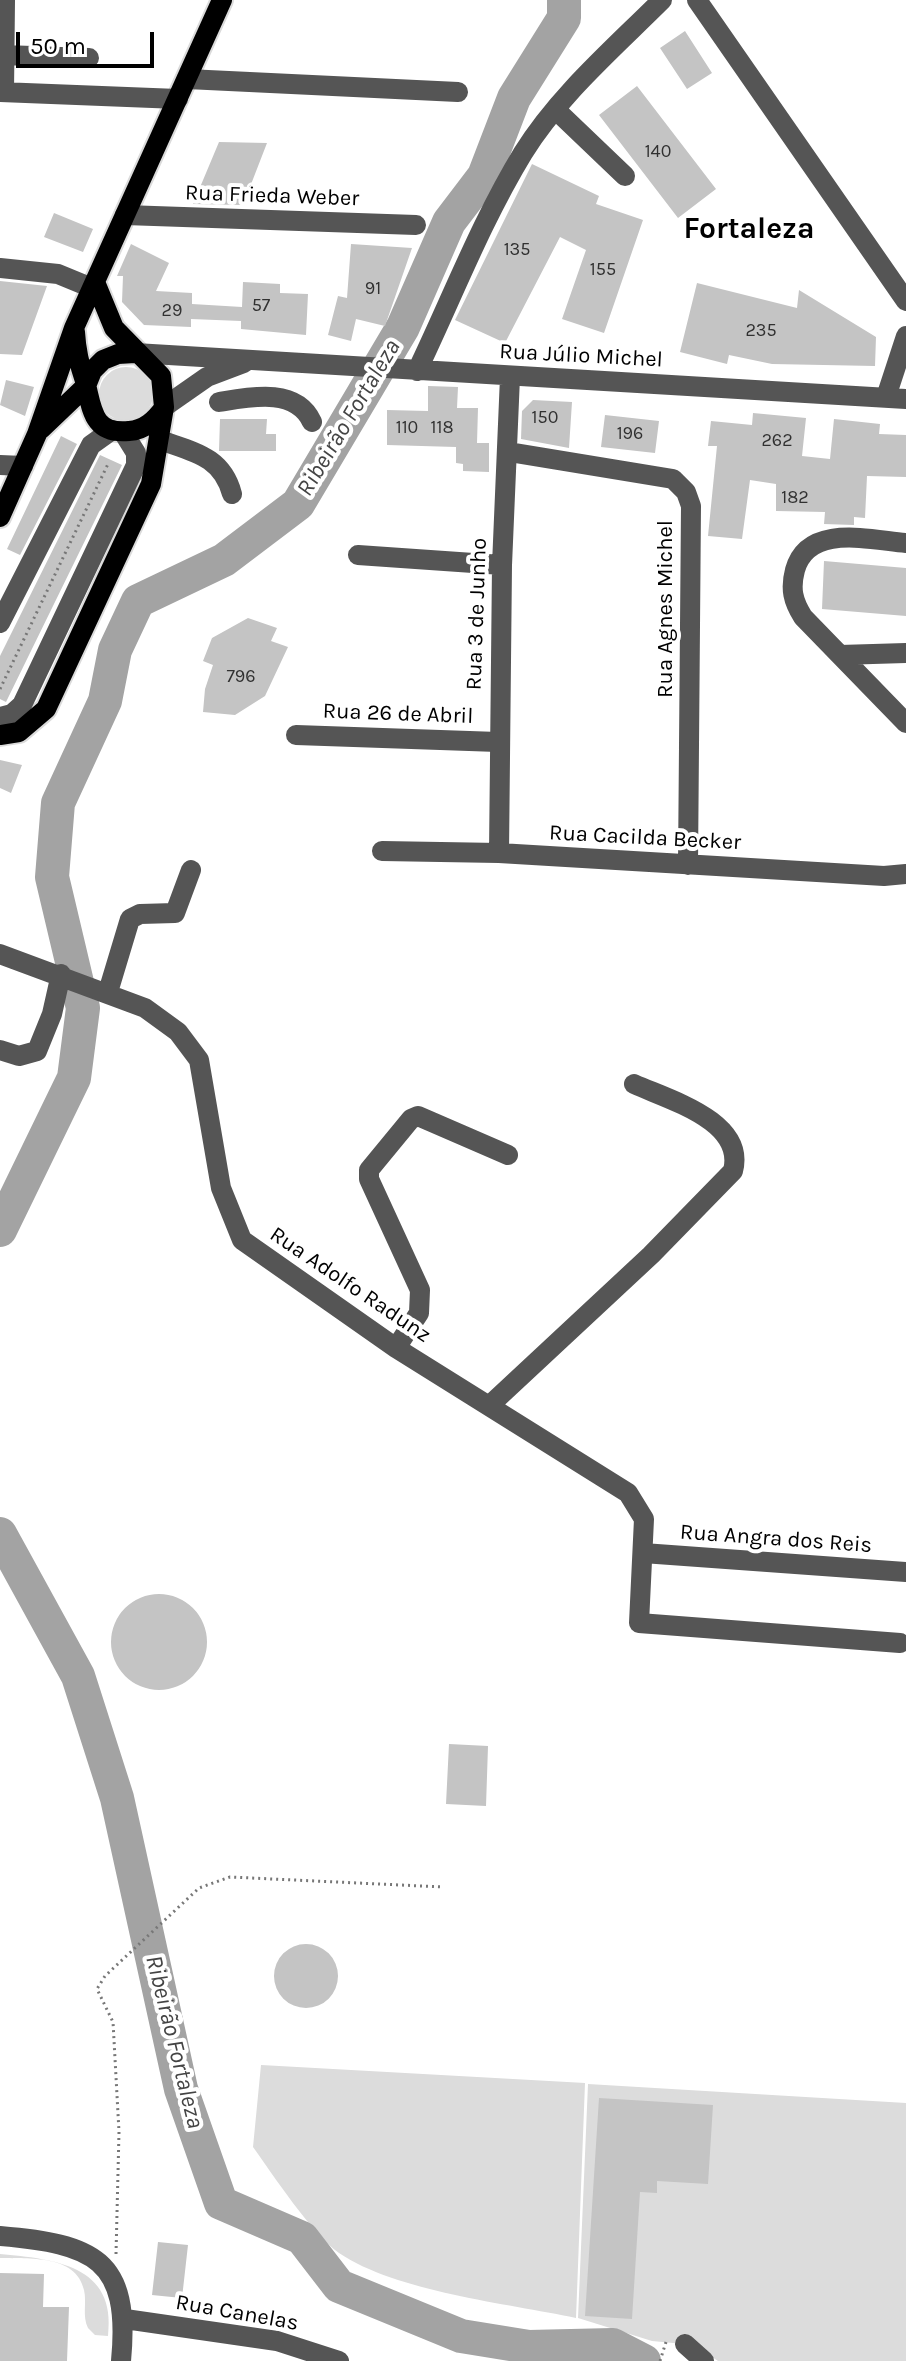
<!DOCTYPE html>
<html>
<head>
<meta charset="utf-8">
<style>
  body { margin:0 }
  #map { position:relative; width:906px; height:2361px; overflow:hidden; background:#fff; font-family:Karla,sans-serif }
  canvas { display:block }
  .scale { position:absolute; left:16px; top:32px; width:138px; height:36px; box-sizing:border-box; border:4px solid #000; border-top:0; padding-left:10px; font-size:24px; line-height:28px; white-space:nowrap; color:#000; -webkit-text-stroke:6px #fff; paint-order:stroke }
</style>
</head>
<body>
<div id="map">
<canvas width="906" height="2361"></canvas>
<div class="scale">50 m</div>
</div>
<script>
const ctx = document.querySelector('canvas').getContext('2d');
ctx.lineJoin = 'round';
function paint(path, color) { ctx.fillStyle = color; ctx.fill(path, 'evenodd'); }
function trace(path, color, width, dash) { ctx.strokeStyle = color; ctx.lineWidth = width; ctx.lineCap = dash ? 'butt' : 'round'; ctx.setLineDash(dash || []); ctx.stroke(path); }
function write(font, color, halo, rows, align = 'center') {
  ctx.font = font + ' Karla,sans-serif'; ctx.lineWidth = 8; ctx.setLineDash([]); ctx.textBaseline = 'middle'; ctx.strokeStyle = halo; ctx.fillStyle = color; for (const [text, x, y, turn = 0] of rows) {
    ctx.save(); ctx.translate(x, y); ctx.rotate((+turn || 0) * Math.PI / 180); ctx.textAlign = isNaN(turn) ? turn : align; if (halo) ctx.strokeText(text, 0, 0); ctx.fillText(text, 0, 0); ctx.restore();
  }
}
paint(new Path2D(`
  M99 394a27 27 0 1 1 54 0a27 27 0 1 1-54 0Z
  M261 2065 585 2083 576 2318C506 2303 397 2292 339 2253 312 2234 273 2175 253 2147Z
  M588 2084 906 2103V2361H718L694 2345 652 2341 578 2318Z
  M0 2254C54 2259 117 2265 108 2336L95 2335 88 2328C82 2316 87 2303 84 2290 76 2254 28 2259 0 2258Z`), '#dcdcdc');
trace(new Path2D(`
  M0 1556 16 1562`), '#a3a3a3', 6);
trace(new Path2D(`
  M0 1230 74 1078 83 1008 52 877 58 803 105 701 115 650 138 601 224 560 298 504 403 327 449 222 484 176 514 98 564 18V0
  M0 1534 78 1676 117 1798 181 2089 221 2203 302 2238 339 2286 461 2336 529 2347 613 2345 644 2361`), '#a3a3a3', 34);
paint(new Path2D(`
  M685 31 712 73 687 89 660 48Z
  M637 86 716 189 678 218 599 115Z
  M219 142 267 143 243 205 193 204Z
  M532 164 599 196 596 204 643 220 604 333 562 319 586 250 560 237 505 343 455 320Z
  M54 213 93 229 83 252 44 237Z
  M131 244 169 263 156 291 192 293V304L242 307 243 282 280 284V293L308 294 306 335 241 329V321L191 319V327L144 325 122 302 123 276H117Z
  M351 244 412 248 385 326 356 319 351 341 328 335 338 296 347 298Z
  M0 281 47 286 22 355 0 354Z
  M697 283 797 308 799 290 876 337 875 366 772 364 729 355 727 364 680 352Z
  M6 380 34 387 25 416 0 405Z
  M428 386 458 387 457 408H478L477 443H489V472L463 471V464L456 463V447L387 445V410L428 411Z
  M533 400 572 402 569 448 521 439 522 411Z
  M753 413 806 418 802 456 830 459 834 419 880 424 879 434 906 435V477L867 476 865 518 854 517V525L824 524 825 512 776 511V484L750 480 742 539 708 536 717 446H708L711 421 752 425Z
  M605 415 659 421 655 453 601 447Z
  M220 419H267L266 434H276V451H219Z
  M61 436 77 444 20 555 7 549Z
  M100 455 122 465 6 702 0 699V656Z
  M824 561 906 568V616L822 609Z
  M248 618 277 628 271 641 288 647 265 696 235 715 203 712 205 689 213 665 203 661 212 638Z
  M0 760 22 765 11 793 0 788Z
  M111 1642a48 48 0 1 1 96 0a48 48 0 1 1-96 0Z
  M449 1744 488 1746 486 1806 446 1804Z
  M274 1976a32 32 0 1 1 64 0a32 32 0 1 1-64 0Z
  M599 2098 713 2105 708 2184 657 2181V2193L640 2192 632 2319 585 2316Z
  M158 2242 188 2245 182 2298 152 2295Z
  M0 2273 44 2274 43 2307H69L67 2361H0Z`), '#c4c4c4');
const major = new Path2D(`
  M75 332C76 350 79 364 85 381 92 406 91 435 129 431 145 430 155 420 164 408
  M41 429 86 386 92 371 103 360 118 354 135 353
  M0 517 37 434 74 328 222 0
  M0 735 19 732 46 709 151 484 164 407 161 376 114 328 95 282`);
trace(major, '#dbdbdb', 24);
trace(new Path2D(`
  M0 689 108 464
  M116 2254 119 2132 113 2022 97 1989 105 1976 199 1888 230 1877 443 1887
  M660 2361 666 2342`), '#777', 3, [2, 4]);
trace(new Path2D(`
  M697 0 906 301
  M4 55 89 58
  M187 79 458 92
  M0 92 178 99
  M4 92 5 1
  M557 111 625 176
  M125 215 416 225
  M0 268 58 274 92 288
  M135 353 906 399
  M417 371C452 298 481 222 523 153 559 95 615 47 662 0
  M886 397 906 336
  M219 402C250 397 296 387 312 422
  M164 407 207 377 244 363
  M160 440C193 452 222 456 232 494
  M509 452 673 479 686 492 691 506 688 865
  M0 465 23 466
  M906 543C870 540 808 523 795 570 790 589 793 601 803 617L906 723
  M358 555 502 565
  M0 623 91 445 112 430
  M840 655 906 653
  M0 717 12 714 22 705 136 465V453L123 432
  M296 735 498 742
  M382 851 499 853 884 876 906 874
  M499 853 502 565 510 377
  M0 954 145 1008 178 1032 199 1060 221 1188 242 1240 396 1348 628 1493 644 1519 639 1623 900 1643
  M108 992 130 919 140 914 175 913 191 870
  M0 1050 19 1056 37 1051 52 1014 61 974
  M396 1348 419 1313 420 1290 369 1179V1170L411 1119 418 1116 508 1155
  M490 1405 651 1255 733 1171C746 1121 669 1100 634 1084
  M643 1553 906 1572
  M0 2236C93 2244 131 2258 121 2361
  M125 2319 277 2341 339 2361
  M685 2344 704 2361`), '#555', 20);
trace(major, '#000', 20);
write('18px', '#313131', null, [
  ["140",658,152],
  ["135",517,250],
  ["155",603,270],
  ["91",373,289],
  ["57",261,306],
  ["29",172,311],
  ["235",761,331],
  ["150",545,418],
  ["110",407,428],
  ["118",442,428],
  ["196",630,434],
  ["262",777,441],
  ["182",795,498],
  ["796",241,677]
]);
write('22px', '#000', '#fff', [
  ["Rua Frieda Weber",272,196,2],
  ["Rua Júlio Michel",581,356,3],
  ["Rua Agnes Michel",666,609,-90],
  ["Rua 3 de Junho",477,614,-88],
  ["Rua 26 de Abril",398,714,2],
  ["Rua Cacilda Becker",645,838,3],
  ["Rua Adolfo Radunz",350,1285,34],
  ["Rua Angra dos Reis",776,1539,4],
  ["Rua Canelas",237,2313,10]
]);
write('italic 24px', '#444', '#fff', [
  ["Ribeirão Fortaleza",349,418,-59],
  ["Ribeirão Fortaleza",174,2042,76]
]);
write('bold 30px', '#000', '#fff', [
  ["Fortaleza",749,229]
]);
</script>
</body>
</html>
